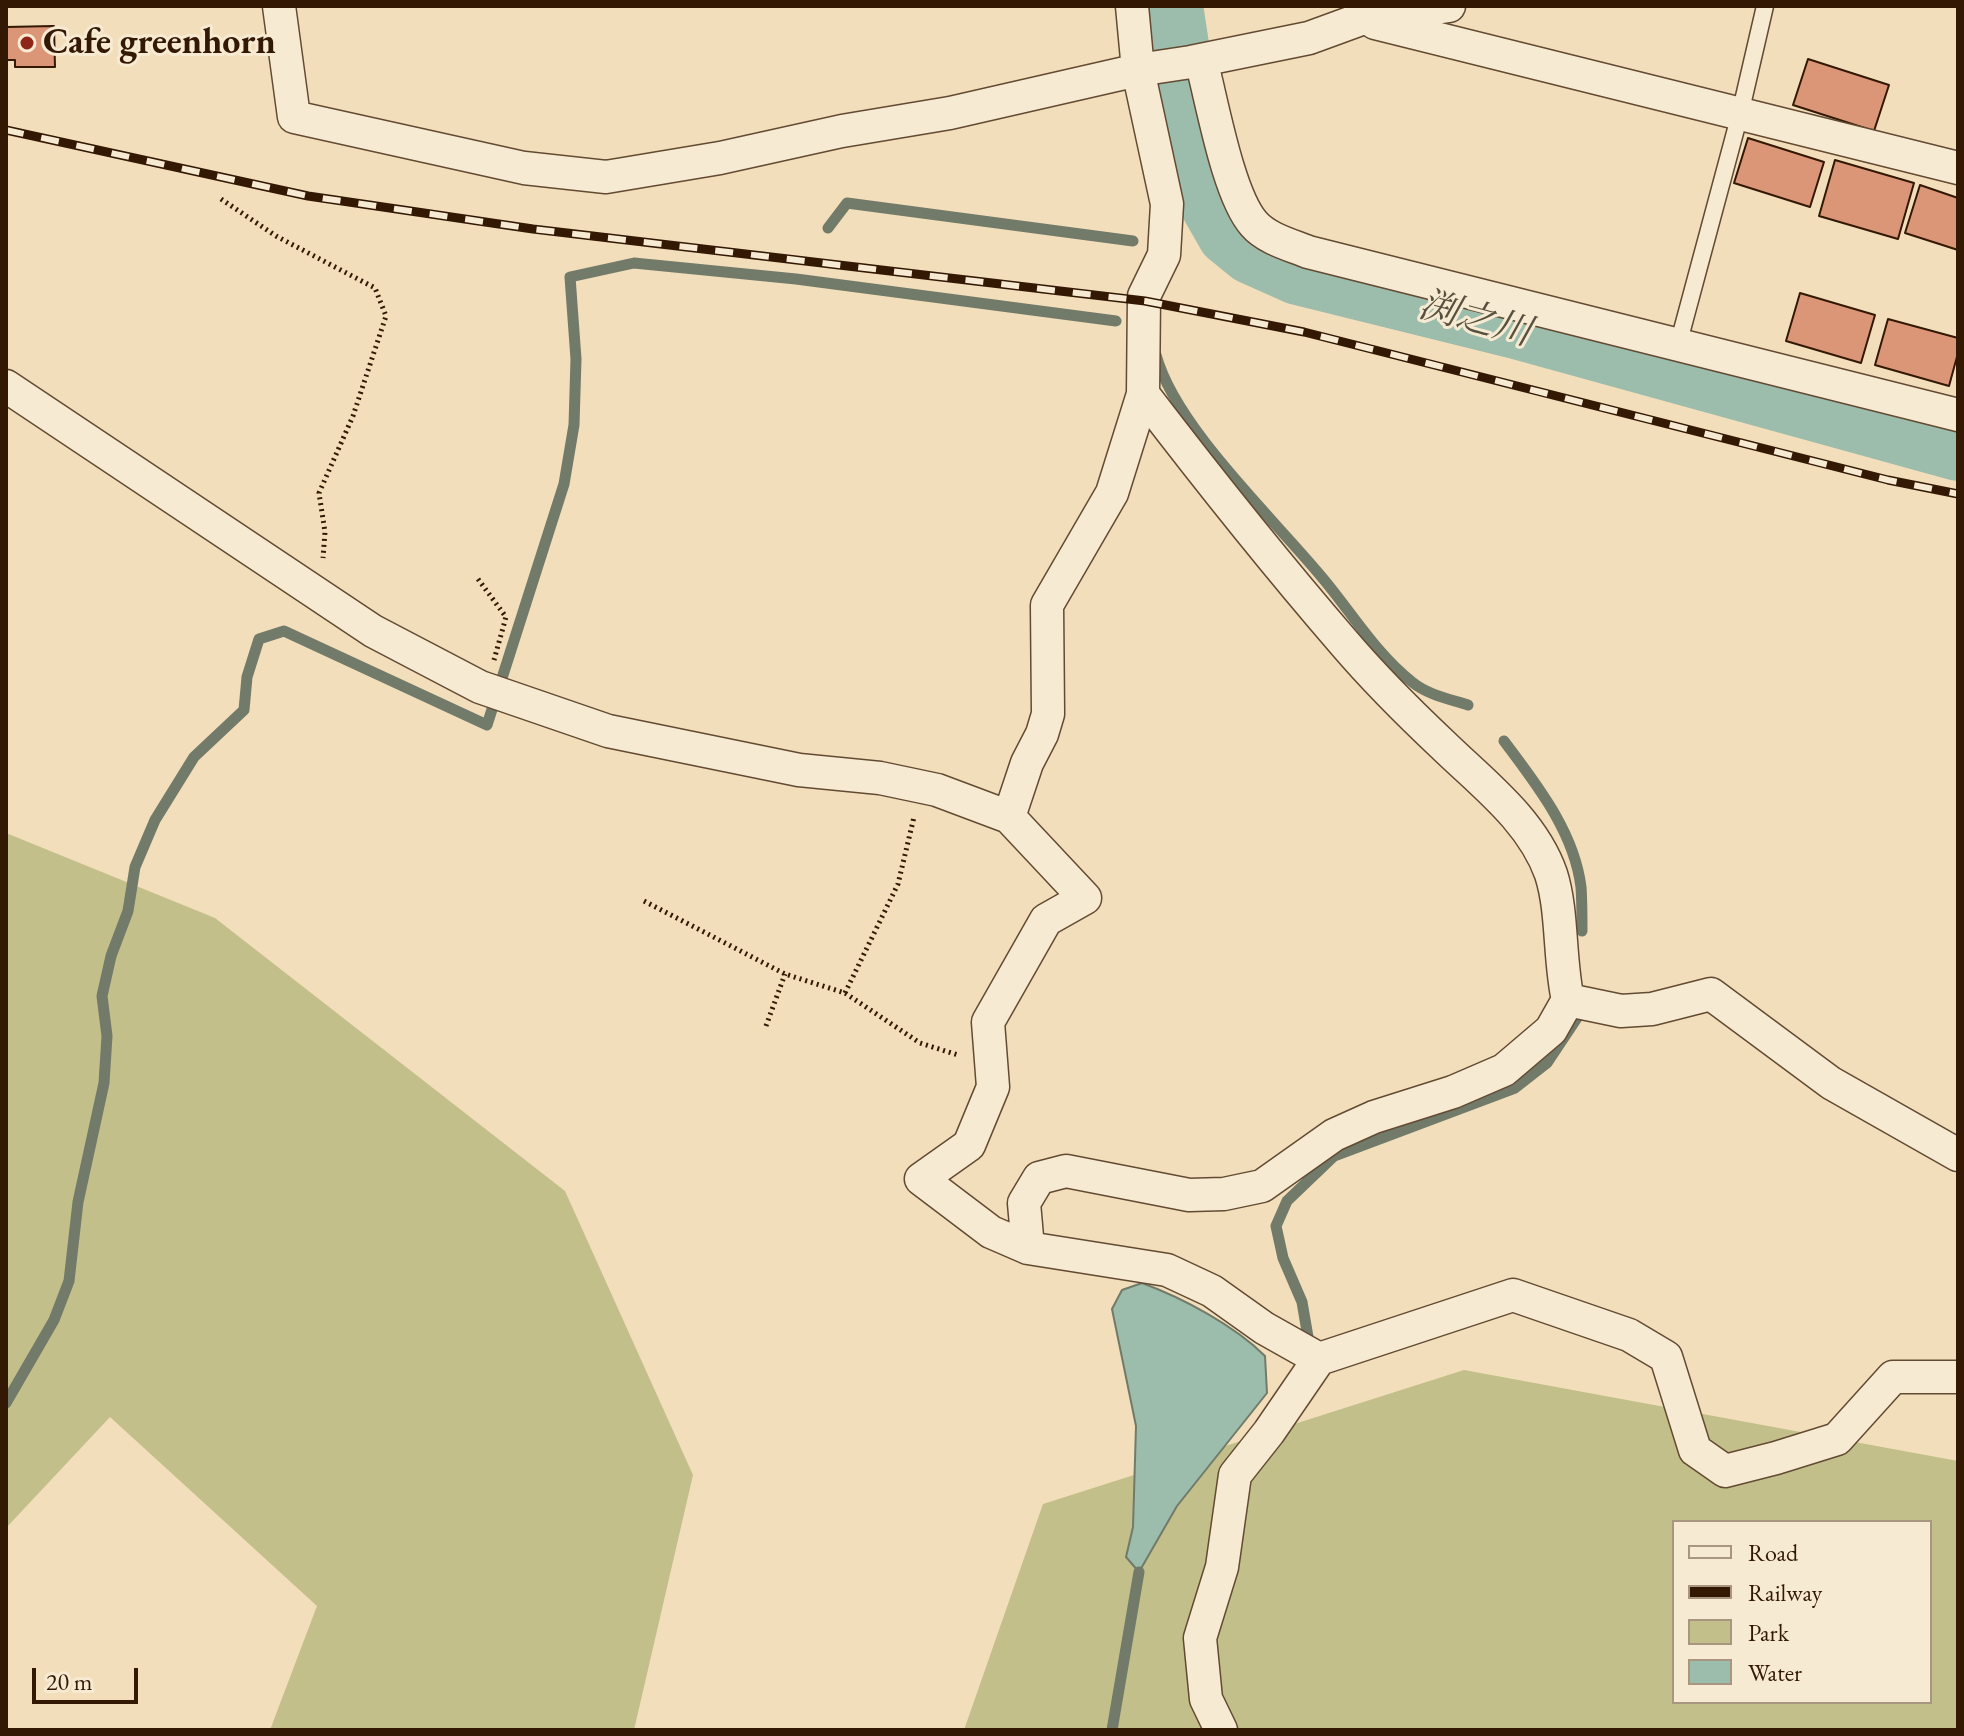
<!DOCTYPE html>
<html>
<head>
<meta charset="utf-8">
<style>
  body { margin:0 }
  #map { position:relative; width:1964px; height:1736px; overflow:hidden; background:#f2deba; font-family:"EB Garamond",serif }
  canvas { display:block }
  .frame { position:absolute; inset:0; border:8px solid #331804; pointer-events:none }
  .legend { position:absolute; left:1672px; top:1520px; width:260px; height:184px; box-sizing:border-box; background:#f7ead2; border:2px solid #a99680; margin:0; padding:10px 14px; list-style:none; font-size:24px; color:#331804 }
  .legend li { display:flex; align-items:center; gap:16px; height:40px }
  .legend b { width:40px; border:2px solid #a99680 }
  .scale { position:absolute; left:32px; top:1668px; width:106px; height:36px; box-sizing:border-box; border:4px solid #331804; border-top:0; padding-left:10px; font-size:24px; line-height:28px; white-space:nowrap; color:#331804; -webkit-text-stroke:6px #f7ead2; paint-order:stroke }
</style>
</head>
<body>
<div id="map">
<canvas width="1964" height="1736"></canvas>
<div class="frame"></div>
<ul class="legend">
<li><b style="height:10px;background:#f7ead2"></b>Road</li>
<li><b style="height:10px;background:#331804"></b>Railway</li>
<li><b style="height:22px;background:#c3bf8a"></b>Park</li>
<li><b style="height:22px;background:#9cbcac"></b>Water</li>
</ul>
<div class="scale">20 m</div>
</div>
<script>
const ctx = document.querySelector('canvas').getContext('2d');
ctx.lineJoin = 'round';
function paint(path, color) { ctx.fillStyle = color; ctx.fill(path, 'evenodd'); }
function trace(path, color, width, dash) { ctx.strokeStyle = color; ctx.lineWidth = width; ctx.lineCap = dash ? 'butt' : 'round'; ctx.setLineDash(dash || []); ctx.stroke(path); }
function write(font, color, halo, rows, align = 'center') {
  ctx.font = font + ' "EB Garamond","Noto Serif JP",serif'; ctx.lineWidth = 6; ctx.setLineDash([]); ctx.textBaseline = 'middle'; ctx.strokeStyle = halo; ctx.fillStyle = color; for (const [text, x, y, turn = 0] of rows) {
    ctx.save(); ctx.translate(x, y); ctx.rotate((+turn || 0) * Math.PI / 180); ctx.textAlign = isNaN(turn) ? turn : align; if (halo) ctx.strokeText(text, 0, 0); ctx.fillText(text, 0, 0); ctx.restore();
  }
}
paint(new Path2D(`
  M6 833 215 918 565 1191 693 1475 634 1730H270L317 1606 110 1417 6 1528Z
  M1464 1370 1958 1461V1730H964L1043 1504ZM1674 1522H1930V1702H1674Z`), '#c3bf8a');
const water = new Path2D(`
  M1142 1283C1183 1298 1235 1326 1265 1356L1267 1393 1177 1506 1139 1572 1126 1557 1133 1527 1136 1426 1112 1309 1122 1290Z`);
paint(water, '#9cbcac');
trace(water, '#727a69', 2);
trace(new Path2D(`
  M828 228 847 203 1133 241
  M1156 355C1175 426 1271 516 1320 575 1350 610 1375 653 1412 682 1428 695 1449 699 1468 705
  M1504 741C1536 784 1574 831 1581 887 1582 901 1582 916 1582 931
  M1308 1337 1302 1302 1283 1258 1276 1226 1287 1201 1334 1156 1515 1088 1547 1063 1579 1015
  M6 1403 54 1320 69 1281 78 1202 104 1083 107 1036 102 996 111 956 128 911 135 867 155 820 194 757 244 710 247 677 259 639 284 631 487 725 564 484 574 425 576 359 570 277 634 263 796 279 1116 321
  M1112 1730 1139 1572`), '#727a69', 11);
trace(new Path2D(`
  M1171 6 1191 137 1202 175 1213 206 1229 234 1251 252 1298 273 1516 327 1958 449`), '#9cbcac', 64);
const building = new Path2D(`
  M54 26 55 67H15V60H6V27Z
  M1808 59 1889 85 1874 131 1793 105Z
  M1748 138 1824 162 1810 207 1734 183Z
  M1835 160 1914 183 1898 239 1819 216Z
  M1920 185 1958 198V250L1905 233Z
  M1800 293 1875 315 1861 363 1786 341Z
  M1888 319 1958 338V353L1949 386 1875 365Z`);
paint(building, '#db9677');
trace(building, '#331804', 2);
const service = new Path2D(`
  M1678 345 1740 114 1765 6`);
const minor = new Path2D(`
  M279 6 294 117 524 168 606 177 720 158 842 131 950 113 1138 70 1191 62 1309 38 1361 19 1449 6
  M1132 6 1138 70 1167 204 1164 255 1144 296 1143 394 1112 493 1047 605 1048 714 1042 734 1027 763 1009 817 1085 898 1046 920 988 1022 993 1087 969 1145 921 1179 991 1232 1028 1248 1167 1270 1212 1291 1264 1328 1319 1359
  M1375 23 1958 168
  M1201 60C1212 101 1228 195 1254 224 1267 239 1291 245 1308 252L1958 415
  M6 386 373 631 480 687 608 731 799 770 880 778 937 790 1009 817
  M1143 394C1208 479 1275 563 1345 644 1375 679 1409 713 1443 745 1482 783 1532 820 1551 874 1563 911 1559 961 1568 1000
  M1028 1248 1024 1203 1039 1178 1066 1171 1189 1195 1224 1194 1262 1186 1334 1135 1374 1117 1453 1092 1504 1070 1551 1030 1568 1000 1621 1011 1652 1009 1711 994 1831 1083 1958 1155
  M1221 1730 1206 1699 1200 1638 1222 1567 1235 1475 1269 1432 1319 1359 1513 1295 1629 1335 1666 1357 1695 1450 1725 1471 1776 1458 1837 1439 1893 1377H1958`);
trace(service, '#634a32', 19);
trace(minor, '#634a32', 35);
trace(new Path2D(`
  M221 199 276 236 375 288 386 316 353 416 319 493 325 532 323 558
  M478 579 506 617 494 660
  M644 901 785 974 845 993 920 1043 958 1055
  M845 993 898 884 914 817
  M766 1026 785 974`), '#331804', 5, [2, 4]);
trace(service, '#f7ead2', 16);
trace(minor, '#f7ead2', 32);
const rail = new Path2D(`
  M6 130 308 196 533 229 1145 301 1304 332 1888 480 1958 494`);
trace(rail, '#331804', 9);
trace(rail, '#f7ead2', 6, [18]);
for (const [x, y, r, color] of [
  [27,43,8,"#8f2418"]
]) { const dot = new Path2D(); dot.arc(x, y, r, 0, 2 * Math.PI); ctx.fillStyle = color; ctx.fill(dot); trace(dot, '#f7ead2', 3); }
write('bold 36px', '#331804', '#f7ead2', [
  ["Cafe greenhorn",43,43]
], 'left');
write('italic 38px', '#58513f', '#f7ead2', [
  ["渕之川",1475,320,15]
]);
</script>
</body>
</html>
